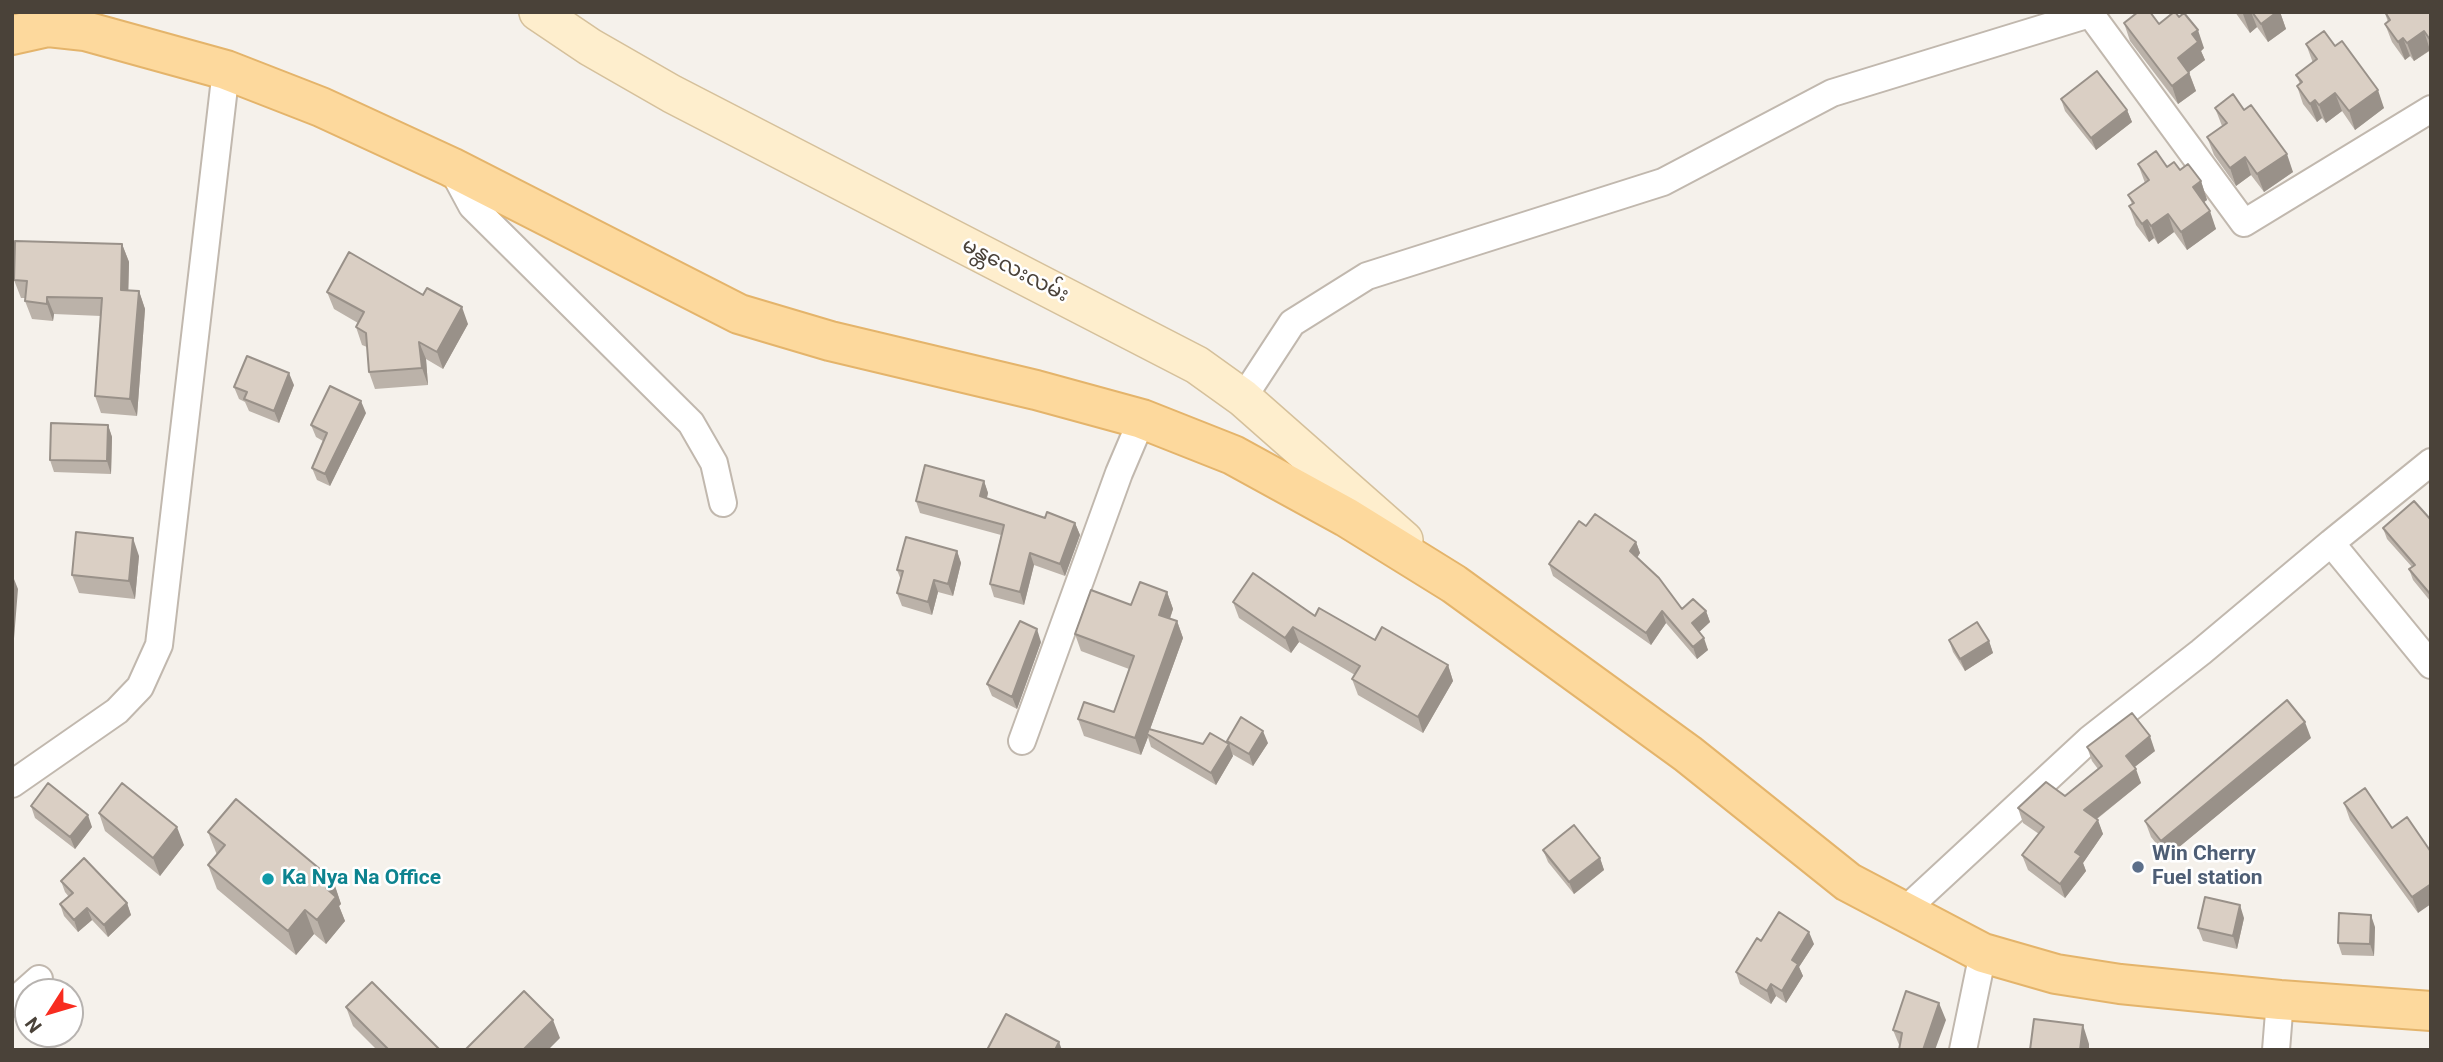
<!DOCTYPE html>
<html>
<head>
<meta charset="utf-8">
<style>
  body { margin:0 }
  #map { position:relative; width:2443px; height:1062px; overflow:hidden; background:#f5f1eb; font-family:Roboto,sans-serif }
  canvas { display:block }
  .frame { position:absolute; inset:0; border:14px solid #4a4239; pointer-events:none }
  .north { position:absolute; left:14px; top:978px; width:70px; height:70px; box-sizing:border-box; background:#fff; border:2px solid #b7b3b0; border-radius:50%; rotate:233deg; font-size:19px; font-weight:700; line-height:28px; text-align:center; color:#4a4239 }
  .north::after { content:''; display:block; margin:auto; width:24px; height:32px; background:#f82c20; clip-path:polygon(50% 0,100% 100%,50% 72%,0 100%) }
</style>
</head>
<body>
<div id="map">
<canvas width="2443" height="1062"></canvas>
<div class="frame"></div>
<div class="north">N</div>
</div>
<script>
const ctx = document.querySelector('canvas').getContext('2d');
ctx.lineJoin = 'round';
function trace(path, color, width, dash) { ctx.strokeStyle = color; ctx.lineWidth = width; ctx.lineCap = dash ? 'butt' : 'round'; ctx.setLineDash(dash || []); ctx.stroke(path); }
function paint(path, color) { ctx.fillStyle = color; ctx.fill(path, 'evenodd'); }
function write(font, color, halo, rows, align = 'center') {
  ctx.font = font + ' Roboto,"Noto Sans Myanmar",sans-serif'; ctx.lineWidth = 5; ctx.setLineDash([]); ctx.textBaseline = 'middle'; ctx.strokeStyle = halo; ctx.fillStyle = color; for (const [text, x, y, turn = 0] of rows) {
    ctx.save(); ctx.translate(x, y); ctx.rotate((+turn || 0) * Math.PI / 180); ctx.textAlign = isNaN(turn) ? turn : align; if (halo) ctx.strokeText(text, 0, 0); ctx.fillText(text, 0, 0); ctx.restore();
  }
}
const street = new Path2D(`
  M2089 12 2244 223 2431 109
  M451 167 472 206 691 423 714 463 723 503
  M1243 398 1292 323 1367 276 1663 182 1832 93 2083 16 2088 12
  M2431 462 2331 543 2431 665
  M1022 741 1119 473 1142 419
  M12 784 117 711 140 687 159 645 226 70
  M1903 912 2090 739 2201 652 2331 543
  M12 1003 39 979
  M1963 1050 1983 953
  M2276 1050 2280 1000`);
const secondary = new Path2D(`
  M538 12 590 47 672 94 1197 365 1243 398 1404 540`);
const primary = new Path2D(`
  M12 35 48 27 85 31 226 70 321 107 451 167 739 314 830 341 1036 390 1142 419 1233 455 1346 517 1454 584 1688 754 1848 882 1983 953 2056 974 2120 984 2280 1000 2431 1011`);
trace(street, '#c1b8ae', 30);
trace(secondary, '#d5c09b', 40);
trace(primary, '#e4b46b', 42);
trace(street, '#fff', 26);
trace(secondary, '#feeecd', 37);
trace(primary, '#fdd99d', 38);
paint(new Path2D(`
  M2235 12H2280L2286 29 2268 42 2257 27 2250 33Z
  M2431 12V50L2414 61 2410 56 2405 60 2392 42 2385 24 2388 22 2385 13Z
  M2124 23 2159 24 2204 48 2201 51 2205 60 2189 72 2196 91 2178 104 2130 41Z
  M2306 44 2335 46 2384 108 2355 130 2342 111 2326 123 2322 118 2317 122 2303 104 2297 86 2300 84 2296 75 2313 63Z
  M2061 99 2127 110 2132 122 2096 150 2065 111Z
  M2215 108 2244 110 2293 172 2264 192 2251 175 2236 186 2214 155 2207 137 2222 126Z
  M2138 164 2167 167 2180 170 2201 181 2207 200 2203 202 2216 229 2187 250 2174 232 2158 244 2154 238 2149 242 2136 225 2129 206 2132 204 2128 195 2145 183Z
  M122 244 129 262 128 290 139 291 145 309 137 416 101 413 95 396 101 316 54 314 53 321 32 319 25 301V298H21L14 280Z
  M327 292 468 324 443 369 426 359 428 385 375 389 369 372 367 347 362 345 356 327 358 323 334 309Z
  M294 385 279 423 249 411 245 402 239 399 234 387Z
  M366 413 330 486 317 480 312 468 323 441 316 437 311 425Z
  M108 425 112 437 111 474 54 472 50 460Z
  M984 481 988 493 987 498 1045 518 1075 523 1080 535 1065 576 1034 565 1024 605 994 597 990 584 1001 535 920 513 916 501Z
  M2431 520V602L2413 580 2409 569 2412 567 2387 539 2383 528Z
  M1586 526 1636 542 1640 553 1637 558 1682 609 1706 611 1710 622 1699 632 1708 650 1697 659 1666 623 1651 645 1553 576 1549 564Z
  M957 551 961 563 953 596 938 592 932 615 902 606 897 593 901 580 897 570Z
  M139 556 135 599 79 593 72 575Z
  M1167 592 1173 609 1170 619 1177 621 1183 638 1150 729 1203 744 1227 743V741L1268 743 1253 766 1232 754 1233 756 1216 785 1151 747 1148 737 1141 755 1084 736 1078 719 1114 712 1129 669 1081 651 1075 634 1131 605Z
  M1233 602 1315 616 1375 640 1448 665 1453 681 1423 733 1358 695 1352 679 1355 675 1299 642 1291 653 1239 618Z
  M1949 640 1989 641 1993 653 1965 671 1953 652Z
  M1041 642 1017 709 992 696 987 684Z
  M2311 738 2167 857 2151 837 2145 821Z
  M2087 747 2155 751 2134 767 2141 783 2097 819 2103 834 2083 863 2086 871 2065 898 2028 870 2022 855 2039 834 2023 823 2018 808 2065 796 2098 769 2092 761Z
  M2344 803 2392 828 2418 913 2350 820Z
  M31 806 92 827 75 849 35 818Z
  M99 813 184 845 160 876 105 831Z
  M208 832 333 880 341 904 339 906 345 921 326 944 314 934 296 955 217 889 208 865 217 855Z
  M1543 850 1600 858 1604 870 1574 894 1548 862Z
  M61 881 127 903 131 915 108 937 92 920 78 932 64 916 60 904 69 897 65 892Z
  M2244 918 2237 949 2203 941 2198 928Z
  M2375 927 2374 956 2342 955 2338 943Z
  M1761 941 1814 944 1799 967 1803 976 1786 1003 1776 996 1771 1004 1740 984 1736 972Z
  M346 1007 440 1050H377L353 1026Z
  M1946 1020 1900 1047 1893 1030Z`), '#bbb2a9');
paint(new Path2D(`
  M2246 12H2251L2257 27 2250 33 2243 14Z
  M2277 12H2280L2286 29 2268 42 2261 24Z
  M2198 30 2204 48 2201 51 2205 60 2184 76 2178 58 2192 34Z
  M2424 31 2430 50 2414 61 2407 43Z
  M2403 38 2410 56 2405 60 2398 42Z
  M2189 73 2196 91 2178 104 2172 86Z
  M2378 90 2384 108 2355 130 2349 111Z
  M2335 93 2342 111 2326 123 2319 105Z
  M2315 100 2322 118 2317 122 2310 104Z
  M2127 110 2132 122 2096 150 2091 138Z
  M2287 154 2293 172 2264 192 2257 174Z
  M2245 157 2251 175 2236 186 2230 168Z
  M2201 181 2207 200 2199 206 2193 187Z
  M2210 211 2216 229 2187 250 2181 232Z
  M2168 214 2174 232 2158 244 2151 226Z
  M2147 220 2154 238 2149 242 2142 224Z
  M122 244 129 262 128 307 121 290Z
  M139 291 145 309 137 416 130 399Z
  M47 297 54 314 53 321 47 304Z
  M462 307 468 324 443 369 437 352Z
  M419 342 426 359 428 385 422 368Z
  M289 373 294 385 279 423 274 411Z
  M361 401 366 413 330 486 325 474Z
  M108 425 112 437 111 474 107 461Z
  M984 481 988 493 984 508 980 496Z
  M1075 523 1080 535 1065 576 1060 564Z
  M133 538 139 556 135 599 129 581Z
  M1636 542 1640 553 1634 562 1630 551Z
  M957 551 961 563 953 596 948 584Z
  M1030 553 1034 565 1024 605 1020 592Z
  M12 574 18 589 12 663Z
  M934 580 938 592 932 615 928 602Z
  M1167 592 1173 609 1165 632 1159 615Z
  M1662 611 1666 623 1651 645 1646 633Z
  M1706 611 1710 622 1697 634 1692 623Z
  M1177 621 1183 638 1148 735 1147 734 1148 737 1141 755 1135 738Z
  M1293 627 1299 642 1291 653 1285 638Z
  M1037 629 1041 642 1017 709 1012 697Z
  M1704 638 1708 650 1697 659 1693 647Z
  M1989 641 1993 653 1965 671 1960 659Z
  M1448 665 1453 681 1423 733 1418 717Z
  M2305 722 2311 738 2167 857 2161 841Z
  M1263 731 1268 743 1253 766 1249 754Z
  M2150 736 2155 751 2131 770 2126 756Z
  M1229 744 1233 756 1216 785 1211 773Z
  M2136 769 2141 783 2090 824 2084 810Z
  M88 815 92 827 75 849 70 837Z
  M2098 820 2103 834 2083 863 2086 871 2065 898 2060 884 2075 852Z
  M177 827 184 845 160 876 153 858Z
  M1600 858 1604 870 1574 894 1569 882Z
  M333 880 341 904 339 906 345 921 326 944 317 920 326 888Z
  M2431 884V904L2418 913 2412 897Z
  M127 903 131 915 108 937 104 925Z
  M2240 905 2244 918 2237 949 2233 936Z
  M87 908 92 920 78 932 74 920Z
  M305 910 314 934 296 955 288 931Z
  M2371 915 2375 927 2374 956 2370 944Z
  M1809 932 1814 944 1799 967 1803 976 1786 1003 1782 991 1792 960Z
  M1771 984 1776 996 1771 1004 1767 991Z
  M1939 1003 1946 1020 1935 1050H1923Z
  M553 1020 560 1038 548 1050H523Z
  M2083 1025 2089 1044V1050H2080Z
  M1059 1042 1062 1050H1055Z`), '#999189');
const building = new Path2D(`
  M2138 12H2150L2159 24 2174 12H2175L2179 17 2184 13 2198 30 2192 34 2198 42 2178 58 2189 73 2172 86 2124 23Z
  M2252 12H2277L2261 24Z
  M2431 12V41L2424 31 2407 43 2403 38 2398 42 2385 24 2390 20 2385 12Z
  M2324 31 2335 46 2342 41 2378 90 2349 111 2335 93 2319 105 2315 100 2310 104 2297 86 2302 82 2296 75 2317 59 2306 44Z
  M2097 71 2127 110 2091 138 2061 99Z
  M2233 94 2244 110 2251 105 2287 154 2257 174 2245 157 2230 168 2207 137 2227 123 2215 108Z
  M2156 151 2167 167 2174 162 2180 170 2188 164 2201 181 2193 187 2210 211 2181 232 2168 214 2151 226 2147 220 2142 224 2129 206 2134 203 2128 195 2149 180 2138 164Z
  M15 241 122 244 121 290 139 291 130 399 95 396 102 298 47 297V304L25 301 27 281 14 280Z
  M349 252 423 295 427 288 462 307 437 352 419 342 422 368 369 372 366 333 356 327 364 312 327 292Z
  M247 356 289 373 274 411 244 399 247 392 234 387Z
  M330 386 361 401 325 474 312 468 327 433 311 425Z
  M51 423 108 425 107 461 50 460Z
  M925 465 984 481 980 496 1045 518 1047 512 1075 523 1060 564 1030 553 1020 592 990 584 1004 525 916 501Z
  M2414 501 2431 520V595L2409 569 2415 565 2383 528Z
  M1595 514 1636 542 1630 551 1659 578 1682 609 1693 599 1706 611 1692 623 1704 638 1693 647 1662 611 1646 633 1549 564 1579 521 1586 526Z
  M76 532 133 538 129 581 72 575Z
  M906 537 957 551 948 584 934 580 928 602 897 593 903 571 897 570Z
  M1253 573 1315 616 1319 608 1375 640 1382 627 1448 665 1418 717 1352 679 1360 666 1293 627 1285 638 1233 602Z
  M1140 582 1167 592 1159 615 1177 621 1135 738 1078 719 1084 702 1114 712 1134 656 1075 634 1091 590 1131 605Z
  M1020 621 1037 629 1012 697 987 684Z
  M1977 622 1989 641 1960 659 1949 640Z
  M2287 700 2305 722 2161 841 2145 821Z
  M2132 713 2150 736 2126 756 2136 769 2084 810 2098 820 2075 852 2081 856 2060 884 2022 855 2044 827 2018 808 2046 782 2065 796 2102 766 2087 747Z
  M1241 717 1263 731 1249 754 1227 741Z
  M1149 729 1203 744 1210 733 1229 744 1211 773 1147 734Z
  M48 783 88 815 70 837 31 806Z
  M122 783 177 827 153 858 99 813Z
  M2365 788 2392 828 2407 817 2431 852V884L2412 897 2344 803Z
  M236 799 333 880 326 888 336 897 317 920 305 910 288 931 208 865 225 845 208 832Z
  M1574 825 1600 858 1569 882 1543 850Z
  M84 858 127 903 104 925 87 908 74 920 60 904 73 893 61 881Z
  M2205 897 2240 905 2233 936 2198 928Z
  M1779 912 1809 932 1792 960 1798 964 1782 991 1771 984 1767 991 1736 972 1757 938 1761 941Z
  M2339 913 2371 915 2370 944 2338 943Z
  M372 982 440 1050H389L346 1007Z
  M524 991 553 1020 523 1050H465Z
  M1906 991 1939 1003 1923 1050H1899L1902 1033 1893 1030Z
  M1006 1014 1059 1042 1055 1050H987Z
  M2034 1019 2083 1025 2080 1050H2030Z`);
paint(building, '#dacfc4');
trace(building, '#999189', 2);
for (const [x, y, r, color] of [
  [2138,867,7,"#5c6f8a"],
  [268,879,7,"#0f9aa8"]
]) { const dot = new Path2D(); dot.arc(x, y, r, 0, 2 * Math.PI); ctx.fillStyle = color; ctx.fill(dot); trace(dot, '#fff', 2.5); }
write('21px', '#4a4239', '#fff', [
  ["မန္တလေးလမ်း",1015,271,27]
]);
write('bold 21px', '#4e5e75', '#fff', [
  ["Win Cherry",2152,855],
  ["Fuel station",2152,879]
], 'left');
write('bold 21px', '#0d838f', '#fff', [
  ["Ka Nya Na Office",282,879]
], 'left');
</script>
</body>
</html>
